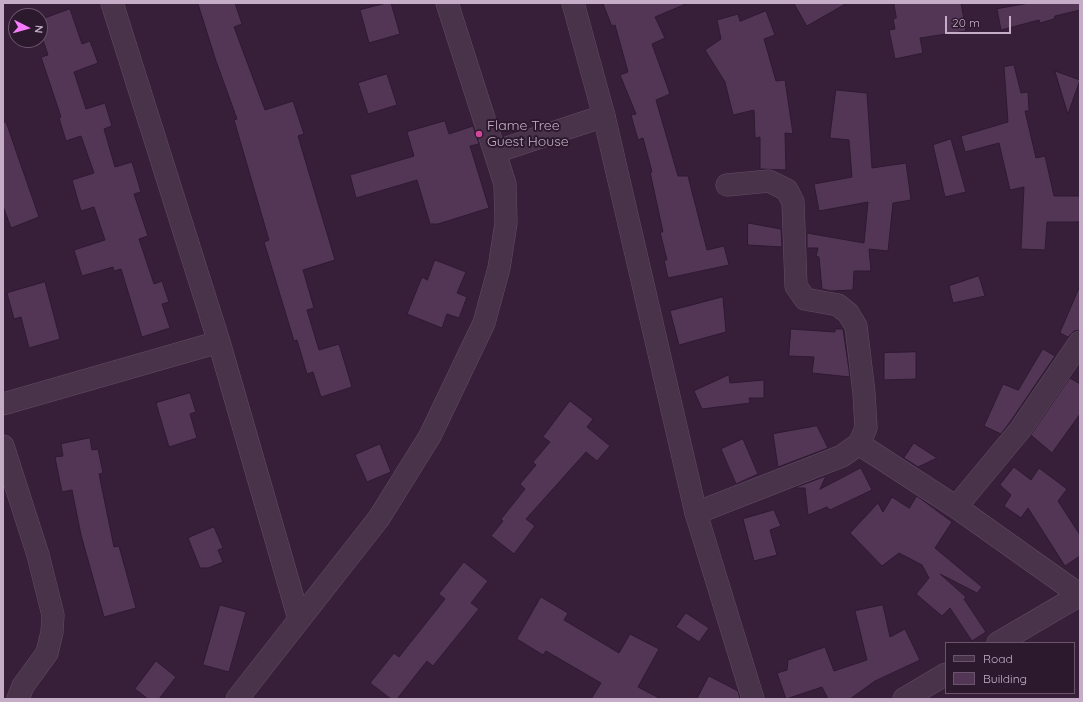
<!DOCTYPE html>
<html>
<head>
<meta charset="utf-8">
<style>
  body { margin:0 }
  #map { position:relative; width:1083px; height:702px; overflow:hidden; background:#371f3a; font-family:Quicksand,sans-serif }
  canvas { display:block }
  .frame { position:absolute; inset:0; border:4px solid #c5adc7; pointer-events:none }
  .legend { position:absolute; left:945px; top:642px; width:130px; height:52px; box-sizing:border-box; background:#2d192e; border:1px solid #6a546b; margin:0; padding:5px 7px; list-style:none; font-size:12px; color:#c5adc7 }
  .legend li { display:flex; align-items:center; gap:8px; height:20px }
  .legend b { width:20px; border:1px solid #6a546b }
  .north { position:absolute; left:8px; top:8px; width:40px; height:40px; box-sizing:border-box; background:#2d192e; border:1px solid #6a546b; border-radius:50%; rotate:96deg; font-size:11px; font-weight:700; line-height:16px; text-align:center; color:#c5adc7 }
  .north::after { content:''; display:block; margin:auto; width:14px; height:18px; background:#f77aff; clip-path:polygon(50% 0,100% 100%,50% 72%,0 100%) }
  .scale { position:absolute; left:945px; top:16px; width:66px; height:18px; box-sizing:border-box; border:2px solid #c5adc7; border-top:0; padding-left:5px; font-size:12px; line-height:14px; white-space:nowrap; color:#c5adc7; -webkit-text-stroke:3px #2d192e; paint-order:stroke }
</style>
</head>
<body>
<div id="map">
<canvas width="1083" height="702"></canvas>
<div class="frame"></div>
<ul class="legend">
<li><b style="height:5px;background:#48334a"></b>Road</li>
<li><b style="height:11px;background:#533656"></b>Building</li>
</ul>
<div class="north">N</div>
<div class="scale">20 m</div>
</div>
<script>
const ctx = document.querySelector('canvas').getContext('2d');
ctx.lineJoin = 'round';
function paint(path, color) { ctx.fillStyle = color; ctx.fill(path, 'evenodd'); }
function trace(path, color, width, dash) { ctx.strokeStyle = color; ctx.lineWidth = width; ctx.lineCap = dash ? 'butt' : 'round'; ctx.setLineDash(dash || []); ctx.stroke(path); }
function write(font, color, halo, rows, align = 'center') {
  ctx.font = font + ' Quicksand,sans-serif'; ctx.lineWidth = 4; ctx.setLineDash([]); ctx.textBaseline = 'middle'; ctx.strokeStyle = halo; ctx.fillStyle = color; for (const [text, x, y, turn = 0] of rows) {
    ctx.save(); ctx.translate(x, y); ctx.rotate((+turn || 0) * Math.PI / 180); ctx.textAlign = isNaN(turn) ? turn : align; if (halo) ctx.strokeText(text, 0, 0); ctx.fillText(text, 0, 0); ctx.restore();
  }
}
const building = new Path2D(`
  M198 3H235L242 24 234 27 265 110 293 101 304 134 298 136 335 260 303 270 314 308 307 310 319 350 339 344 352 387 321 397 313 372 307 374 297 340 294 341 264 242 269 240 234 120 237 119 216 61Z
  M387 3H391L400 34 369 43 360 10Z
  M603 3H688L655 17 665 38 652 44 670 94 656 100 678 176H688L707 250 724 246 729 265 668 278 664 260H667L660 232H663L650 172H652L643 138 638 140 631 115 636 114 620 75 628 72 615 25 612 26Z
  M794 3H847L807 26Z
  M894 3H961L966 31 920 38 923 53 895 59 889 30 895 29 893 19 896 18Z
  M1030 3H1080V10L1055 16 1054 19 1040 23 1039 20 1001 30 997 9Z
  M70 9 82 44 90 41 98 63 74 72 86 109 105 103 112 126 104 129 115 167 132 162 141 192 134 194 148 236 139 239 154 284 162 281 169 302 162 304 170 328 142 337 121 269 114 271 113 267 82 276 74 250 105 240 94 207 81 211 72 180 94 173 81 136 66 141 59 118 61 117 41 57 48 55 40 31V20Z
  M766 11 775 35 764 39 776 81 785 80 793 134 785 133 786 170 760 169V137L755 138 754 110 733 115 725 82 705 50 721 39 717 20 738 14 740 21Z
  M1014 65 1021 93 1028 92 1029 111H1025L1036 158 1045 156 1054 196H1080V220L1078 222H1047L1045 250 1021 249 1024 187 1010 190 999 143 965 152 961 136 1008 122 1004 67Z
  M1055 71 1080 80 1068 114Z
  M387 74 397 105 368 114 358 83Z
  M836 90 867 93 872 168 906 163 911 200 893 203 888 251 869 249 871 271H854L853 290 831 291 822 289 819 257 816 256 818 248H807V233L864 243 868 202 819 211 814 184 852 177 849 140 830 138Z
  M445 121 449 134 473 126 479 144 470 146 489 208 438 224H430L417 180 356 198 350 175 414 156 407 132Z
  M6 122 39 217 11 228 3 206V123Z
  M951 139 966 192 945 197 933 145Z
  M748 223 781 229 782 247 748 245Z
  M435 260 466 272 457 293 467 297 459 318 447 314 442 328 407 314 422 277 427 280Z
  M979 276 985 296 953 303 949 286Z
  M45 282 60 339 29 348 21 317 14 319 7 293Z
  M1080 286V330L1074 331 1068 337 1060 333Z
  M723 297 726 332 679 345 670 311Z
  M791 329 835 332V329H843L850 377 812 373 814 357 789 356Z
  M1043 349 1055 356 1010 422 1001 434 984 426 1003 384 1018 390Z
  M916 352V379L884 380V353Z
  M729 375 730 383 764 380V398H749L750 403 702 409 694 391Z
  M1070 378 1080 384V414L1052 453 1031 435Z
  M190 393 196 412 190 414 197 438 169 447 156 403Z
  M570 401 593 419 587 427 610 446 597 461 586 452 526 519 535 526 514 554 491 536 503 521 501 519 525 489 520 484 536 465 533 462 550 442 543 437Z
  M817 426 828 448 778 467 773 434Z
  M90 438 92 450 98 449 103 473 99 474 114 547 119 546 136 608 104 617 81 535 72 490 62 492 55 457 63 456 61 444Z
  M743 439 758 474 736 484 721 449Z
  M914 443 937 458 918 467 904 458Z
  M380 444 391 472 367 482 355 455Z
  M1014 467 1031 480 1039 468 1067 489 1058 501 1080 535V556L1065 566 1028 508 1021 518 1004 506 1011 495 1000 485Z
  M861 468 872 490 830 510 827 507 808 515 805 488H794L826 476 820 489Z
  M917 496 952 522 935 548 982 587 977 593 940 574 966 597 964 599 986 632 972 641 950 608 942 616 916 594 929 578 922 565 899 553 882 566 850 533 878 503 883 512 892 497 909 508Z
  M774 510 781 526 770 530 777 555 754 561 743 519Z
  M214 527 223 548 218 550 223 562 208 568H200L188 538Z
  M464 562 488 581 471 603 479 609 433 666 427 661 397 699H391L370 683 394 653 399 657 445 599 439 594Z
  M541 597 568 613 564 620 619 653 630 634 659 649 638 687 661 699H591L601 683 546 651 543 655 517 639Z
  M220 605 246 612 229 672 203 665Z
  M883 605 890 637 905 629 920 660 875 681 850 699H828L822 687 786 699 777 673 787 670 788 660 825 647 834 671 867 660 855 611Z
  M686 613 709 628 699 642 676 627Z
  M156 661 176 677 159 699H148L135 689Z
  M709 676 738 691 740 699H697Z`);
paint(building, '#533656');
trace(building, '#2f1a31', 1);
const minor = new Path2D(`
  M112 3 219 342 299 619
  M495 152 604 116
  M3 404 219 342
  M859 444 956 507 1080 595
  M3 446 38 555 53 615 52 632 47 653 23 686 18 699
  M956 507 1020 430 1080 342
  M696 513 842 456 859 444 866 428 864 393 856 326 848 313 838 305 805 299 796 286 793 202 787 190 769 181 727 185
  M237 699 379 518 430 436 484 323 499 268 506 223 505 184 447 3`);
const tertiary = new Path2D(`
  M573 3 604 116 696 513 753 699
  M998 643 1080 595
  M904 699 946 674`);
trace(minor, '#634d65', 23);
trace(tertiary, '#634d65', 23);
trace(minor, '#48334a', 22);
trace(tertiary, '#48334a', 22);
for (const [x, y, r, color] of [
  [479,134,4,"#d1479c"]
]) { const dot = new Path2D(); dot.arc(x, y, r, 0, 2 * Math.PI); ctx.fillStyle = color; ctx.fill(dot); trace(dot, '#2d192e', 1.5); }
write('14px', '#c5adc7', '#2d192e', [
  ["Flame Tree",487,126],
  ["Guest House",487,142]
], 'left');
</script>
</body>
</html>
